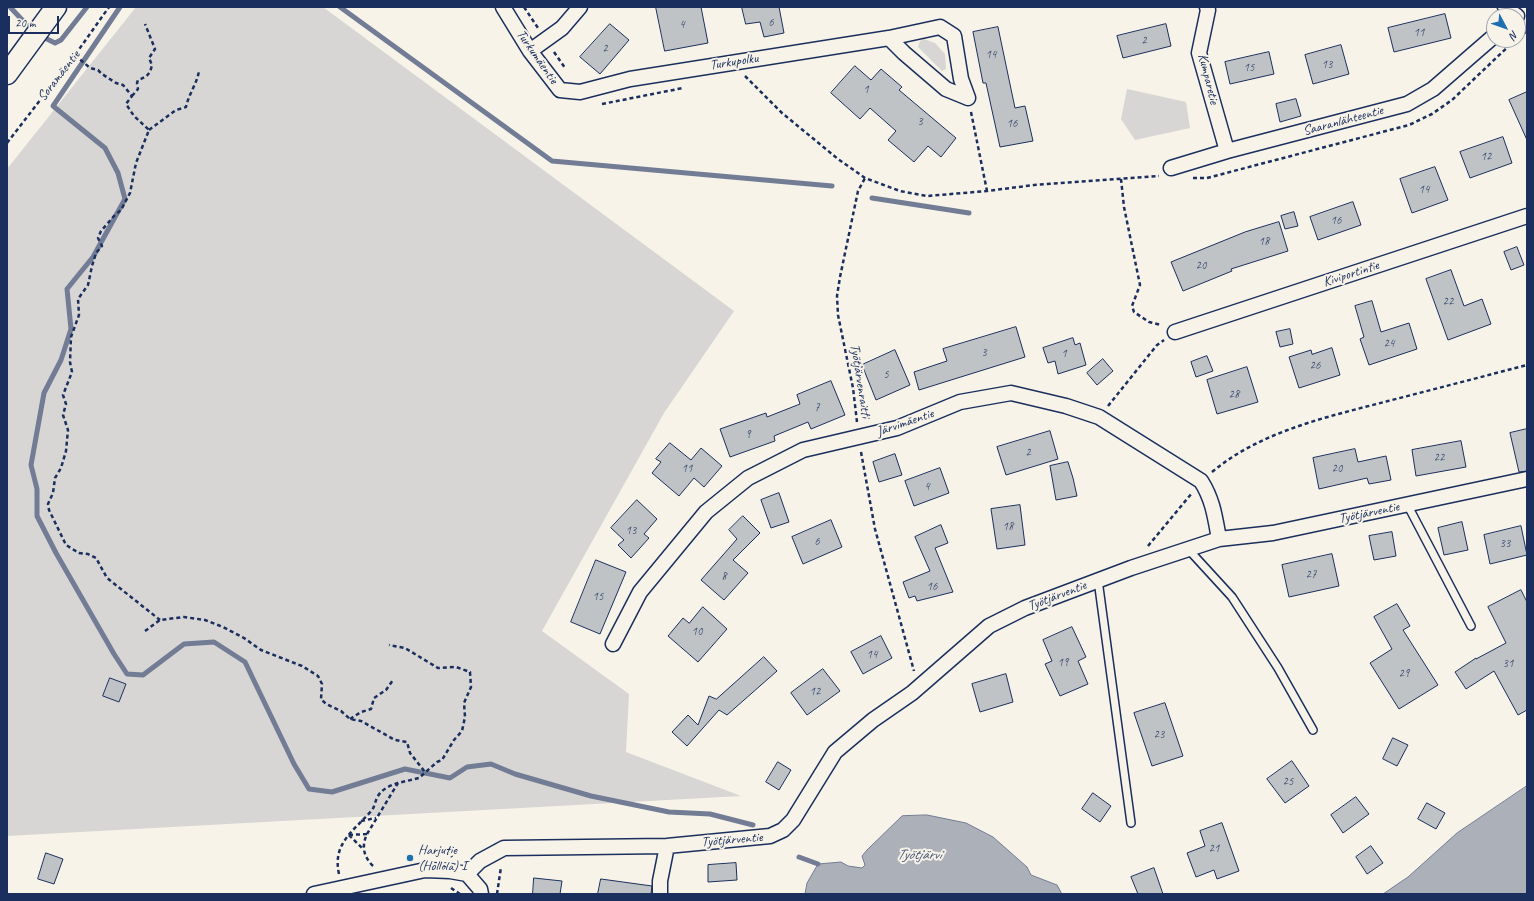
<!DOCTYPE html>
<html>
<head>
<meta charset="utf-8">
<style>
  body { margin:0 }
  #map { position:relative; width:1534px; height:901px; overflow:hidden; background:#f7f3e8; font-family:Caveat,sans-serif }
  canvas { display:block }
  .frame { position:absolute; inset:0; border:8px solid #1b2f5e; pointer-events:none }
  .north { position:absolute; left:1486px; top:8px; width:40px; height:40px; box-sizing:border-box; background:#f7f3e8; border:1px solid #9fa5b1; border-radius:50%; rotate:131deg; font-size:11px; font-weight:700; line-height:16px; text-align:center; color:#1b2f5e }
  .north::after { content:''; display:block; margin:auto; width:14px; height:18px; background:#1f6fb2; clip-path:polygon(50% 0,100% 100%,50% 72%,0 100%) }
  .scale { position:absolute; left:8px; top:16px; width:51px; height:18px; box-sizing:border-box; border:2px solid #1b2f5e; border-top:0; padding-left:5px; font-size:12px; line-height:14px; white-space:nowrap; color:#1b2f5e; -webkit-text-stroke:3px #f7f3e8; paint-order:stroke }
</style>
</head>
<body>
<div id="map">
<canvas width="1534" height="901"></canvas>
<div class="frame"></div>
<div class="north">N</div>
<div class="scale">20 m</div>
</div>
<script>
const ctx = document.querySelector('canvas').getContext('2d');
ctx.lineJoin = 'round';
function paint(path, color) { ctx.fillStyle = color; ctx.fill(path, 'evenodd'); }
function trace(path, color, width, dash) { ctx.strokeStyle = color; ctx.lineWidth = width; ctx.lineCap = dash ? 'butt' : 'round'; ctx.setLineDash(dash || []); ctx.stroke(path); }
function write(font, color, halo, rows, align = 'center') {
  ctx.font = font + ' Caveat,sans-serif'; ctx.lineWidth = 4; ctx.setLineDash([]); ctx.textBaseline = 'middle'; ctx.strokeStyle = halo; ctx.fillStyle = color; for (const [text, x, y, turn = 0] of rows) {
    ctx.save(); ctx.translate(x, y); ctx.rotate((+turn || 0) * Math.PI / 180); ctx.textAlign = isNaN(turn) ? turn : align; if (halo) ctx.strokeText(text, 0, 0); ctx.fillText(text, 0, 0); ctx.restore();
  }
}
paint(new Path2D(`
  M136 7H323L734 311 664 413 542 631 629 694 626 752 741 796 7 836V169Z
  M924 39 935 43 945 54 946 69 942 71 918 47 920 41Z
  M1127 89 1186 102 1190 128 1135 140 1121 119Z`), '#d7d6d4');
const water = new Path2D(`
  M1527 786V894H1383L1408 877 1457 833Z
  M927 815 966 823 993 837 1027 867 1031 875 1057 885 1062 894H805L807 883 818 864 841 862 848 866 862 868 865 865 862 856 867 850 902 816Z`);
paint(water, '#acb0b9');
trace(water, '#727c95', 1);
trace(new Path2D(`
  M10 7 26 24
  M120 7 53 106 105 148 118 173 125 199 93 257 67 289 71 329 61 360 44 393 31 465 37 489V516L56 553 114 654 127 674 143 675 184 644 214 642 245 662 294 764 309 789 332 792 405 769 450 778 467 767 491 764 515 774 591 796 669 812 710 814 753 825
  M340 7 552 161 832 186
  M47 39 55 43 61 40 87 7
  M872 198 969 213
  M799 857 818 864`), '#727c95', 5);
const building = new Path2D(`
  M656 7H701L708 43 665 51Z
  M742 7H779L784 33 764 37 760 22 746 24Z
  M1445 14 1451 38 1394 52 1388 28Z
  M610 24 629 40 600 74 580 57Z
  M1166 24 1171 46 1123 58 1117 36Z
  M998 27 1015 108 1025 106 1033 141 1000 147 986 83H983L973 32Z
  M1341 45 1349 74 1313 84 1305 55Z
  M1269 52 1274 74 1230 84 1225 62Z
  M855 66 871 80 881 69 902 87 899 90 956 138 941 157 928 146 914 162 888 140 896 131 870 108 860 119 831 93Z
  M1527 92V140L1509 100Z
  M1296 99 1301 116 1280 122 1276 104Z
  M1503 137 1512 163 1470 178 1460 152Z
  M1435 167 1448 200 1412 213 1400 179Z
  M1353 202 1361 225 1318 240 1310 217Z
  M1294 212 1298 226 1285 229 1281 216Z
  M1279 222 1288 251 1231 269 1232 271 1183 291 1171 262 1245 232Z
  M1517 247 1524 265 1511 270 1504 252Z
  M1451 270 1464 306 1482 299 1491 324 1448 340 1426 279Z
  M1372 301 1381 332 1409 323 1417 349 1369 365 1360 339 1364 337 1355 306Z
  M1016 327 1025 357 919 390 914 372 947 361 943 349Z
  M1290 329 1293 344 1280 347 1276 332Z
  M1073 338 1075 345 1080 343 1086 365 1058 374 1055 361 1048 363 1043 348Z
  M1332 348 1340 375 1299 388 1289 357 1311 350 1312 354Z
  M895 350 910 385 876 400 862 365Z
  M1207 356 1213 371 1196 377 1191 362Z
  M1103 359 1113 371 1097 385 1087 373Z
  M1247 367 1258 402 1217 414 1207 380Z
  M831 381 845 415 811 429 808 422 774 436 775 441 730 457 720 429 766 413 767 417 800 404 797 395Z
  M1527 429V471L1519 472 1510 433Z
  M1050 431 1058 459 1006 475 997 447Z
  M1461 441 1466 467 1416 476 1412 450Z
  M670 443 691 460 701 448 722 466 704 487 694 478 679 496 652 473 661 462 656 459Z
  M1355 449 1358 462 1386 456 1391 480 1369 484 1367 478 1319 489 1313 458Z
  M895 454 902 475 879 482 873 462Z
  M1068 462 1073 478 1077 496 1056 500 1050 466Z
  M940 468 949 493 914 506 905 481Z
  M779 493 789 522 771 528 761 500Z
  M637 500 657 519 644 534 649 538 631 558 618 545 624 540 611 528Z
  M1020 505 1025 545 997 549 991 509Z
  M743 516 760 533 733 560 748 573 724 600 701 580 737 539 729 530Z
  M831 520 842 547 803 564 792 537Z
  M1462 522 1468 550 1444 555 1438 528Z
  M941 525 948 543 935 548 953 592 917 601 915 596 909 598 903 582 930 571 915 537Z
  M1521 526 1527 555 1490 564 1484 535Z
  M1392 532 1396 556 1374 560 1369 536Z
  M1332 554 1339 586 1289 597 1282 565Z
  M596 560 626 572 600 634 571 622Z
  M1521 590 1527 602V710L1518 715 1494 671 1466 689 1455 672 1476 658V659L1506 643 1488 607Z
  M1397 604 1410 626 1403 630 1438 685 1399 709 1370 663 1392 649 1374 617Z
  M703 607 727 629 698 662 668 636 683 618 689 623Z
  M1072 627 1086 657 1078 661 1088 684 1060 696 1045 664 1052 661 1043 640Z
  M881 636 892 658 863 674 851 652Z
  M764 657 777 671 727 715 719 710 687 746 672 732 688 715 698 725 709 696 716 699Z
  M823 669 840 691 807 715 791 693Z
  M1006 674 1013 702 980 712 972 684Z
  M110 678 126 684 119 702 103 696Z
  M1165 703 1183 756 1152 766 1134 713Z
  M1393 738 1408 745 1397 766 1383 759Z
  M1292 761 1309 786 1285 803 1267 779Z
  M778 762 791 770 779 790 766 782Z
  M1093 793 1111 806 1100 822 1082 809Z
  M1356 797 1369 814 1343 833 1331 815Z
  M1427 803 1445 813 1436 829 1418 819Z
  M1222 823 1239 871 1217 879 1214 870 1196 877 1187 853 1205 846 1200 831Z
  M1371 846 1383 863 1367 874 1356 857Z
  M46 853 63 859 54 884 38 879Z
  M736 863 737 880 708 882V865Z
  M1154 868 1163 894H1138L1131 877Z
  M534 878 562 881 560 894H533Z
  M601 879 652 886 651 894H598Z`);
paint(building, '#c0c3c5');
trace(building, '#1b2f5e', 1);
const lane = new Path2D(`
  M1407 504 1471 626
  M1188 549 1232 597 1278 668 1313 730
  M1098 580 1131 823`);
const street = new Path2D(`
  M503 7 530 51 560 90 580 92 630 79 889 38 904 53 946 89 968 98 961 79 954 36 940 27 889 38
  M1207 7 1208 10 1199 53 1227 151
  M1505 7 1517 16
  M530 51 562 28 580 7
  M1171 168 1227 151 1407 104 1433 89 1494 36
  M1175 332 1527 216
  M613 644 640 592 706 512 748 478 803 450 897 428 960 402 1011 393 1066 406 1099 417 1201 481C1213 500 1215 517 1219 539
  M467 874 480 861 504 848 667 846 770 836 783 830 793 820 835 752 873 720 912 693 989 626 1025 608 1131 568 1219 539 1273 533 1527 479
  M467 874 480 889 481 894
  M314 894 425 870 450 871 467 874
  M660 894V881L667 846`);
const secondary = new Path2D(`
  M7 74 56 7`);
trace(lane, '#1b2f5e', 10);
trace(street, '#1b2f5e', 17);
trace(secondary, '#1b2f5e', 23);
trace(new Path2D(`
  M524 7 538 28
  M1518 38 1527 31
  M554 52 565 68
  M75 55 90 68 98 70 102 74 116 83 123 85 132 96 126 104 134 116 149 130 136 163 130 193 121 210 114 216 101 231 98 238 102 246 96 253 92 266 88 285 78 299 79 315 71 337 70 362 72 372 63 395 66 404 63 415 68 430 66 451 61 468 55 478 53 493 48 504 49 510 66 545 79 553 88 554 96 558 107 578 160 620
  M745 76 782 113 838 159 865 178 900 191 927 196 987 191 1034 185 1159 176
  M132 96 138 89 137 83 138 80C147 77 150 74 152 65L149 58 155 49 145 24
  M602 104 683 88
  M971 112 987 191
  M149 130 176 110 186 107C189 93 198 82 199 70
  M7 143 75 55 109 7
  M1193 178H1207L1409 125 1432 114 1452 100 1515 40
  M1121 179 1124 207 1140 285 1132 306 1134 312 1149 322 1161 325
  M1108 406 1157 345 1164 340
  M857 422 853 388 838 315 837 296 840 277 858 191 865 178
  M861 452 875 529 914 671
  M1212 472C1261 431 1327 417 1388 401 1435 389 1481 377 1527 365
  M1148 546 1192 493
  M145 631 160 620 184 617 205 620 223 627 244 638 261 650 302 666 318 676 322 684 321 699 326 704 341 711 350 719 361 721 395 740 407 742 410 753 425 772
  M350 719 361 712 371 709 374 698 386 690 393 680
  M361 821 376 818
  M349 835 363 849
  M349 835 367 834
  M433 854 449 852 452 857
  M373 866C364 857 361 847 367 834L398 783 419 778 437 762 442 760 454 740 462 731 465 717 464 703 471 687 470 672 456 667 438 668 405 648 389 645
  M339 874C332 843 354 831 372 810 375 806 375 801 378 796 382 789 391 785 398 783
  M451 888 460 894
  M497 894 501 867`), '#1b2f5e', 2.5, [4, 3]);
trace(lane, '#f7f3e8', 7);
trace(street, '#f7f3e8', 14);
trace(secondary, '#f7f3e8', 20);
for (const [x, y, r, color] of [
  [410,858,4,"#1f6fb2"]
]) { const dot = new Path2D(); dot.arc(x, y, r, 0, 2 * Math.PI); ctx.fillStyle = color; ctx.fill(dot); trace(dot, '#f7f3e8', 1.5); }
write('12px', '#445478', null, [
  ["6",771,23],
  ["4",682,25],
  ["11",1419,33],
  ["2",1144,41],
  ["2",605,49],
  ["14",991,55],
  ["13",1327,65],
  ["15",1249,68],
  ["1",866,90],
  ["3",920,122],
  ["16",1012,124],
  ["12",1486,157],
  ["14",1424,190],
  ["16",1336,221],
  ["18",1264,242],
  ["20",1201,266],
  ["22",1448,302],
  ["24",1389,344],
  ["3",984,353],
  ["1",1064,354],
  ["26",1315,366],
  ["5",886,375],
  ["28",1234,395],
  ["7",817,408],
  ["9",748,435],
  ["2",1028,453],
  ["22",1439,458],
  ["11",687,469],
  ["20",1337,469],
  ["4",927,487],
  ["18",1008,527],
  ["13",631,531],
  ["6",817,542],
  ["33",1505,544],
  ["27",1311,575],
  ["8",724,577],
  ["16",932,587],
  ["15",598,597],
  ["10",697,632],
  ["14",872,655],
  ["19",1063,663],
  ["31",1508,664],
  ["29",1404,674],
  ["12",815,692],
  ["23",1159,735],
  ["25",1288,782],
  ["21",1214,849]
]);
write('14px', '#1b2f5e', '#f7f3e8', [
  ["Turkumäentie",537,57,55],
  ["Turkupolku",734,62,-9],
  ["Soramäentie",59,76,-52],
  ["Kumparetie",1208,79,76],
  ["Saaranlähteentie",1343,121,-15],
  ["Kiviportintie",1351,274,-18],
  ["Työtjärvenraitti",860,381,81],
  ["Järvimäentie",905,423,-19],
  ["Työtjärventie",1369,513,-12],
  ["Työtjärventie",1057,596,-21],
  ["Työtjärventie",732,840,-5]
]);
write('14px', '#1b2f5e', '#f7f3e8', [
  ["Harjutie",418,850],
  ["(Hollola) I",418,866]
], 'left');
write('italic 15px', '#465679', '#f7f3e8', [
  ["Työtjärvi",919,855]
]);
</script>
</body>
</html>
